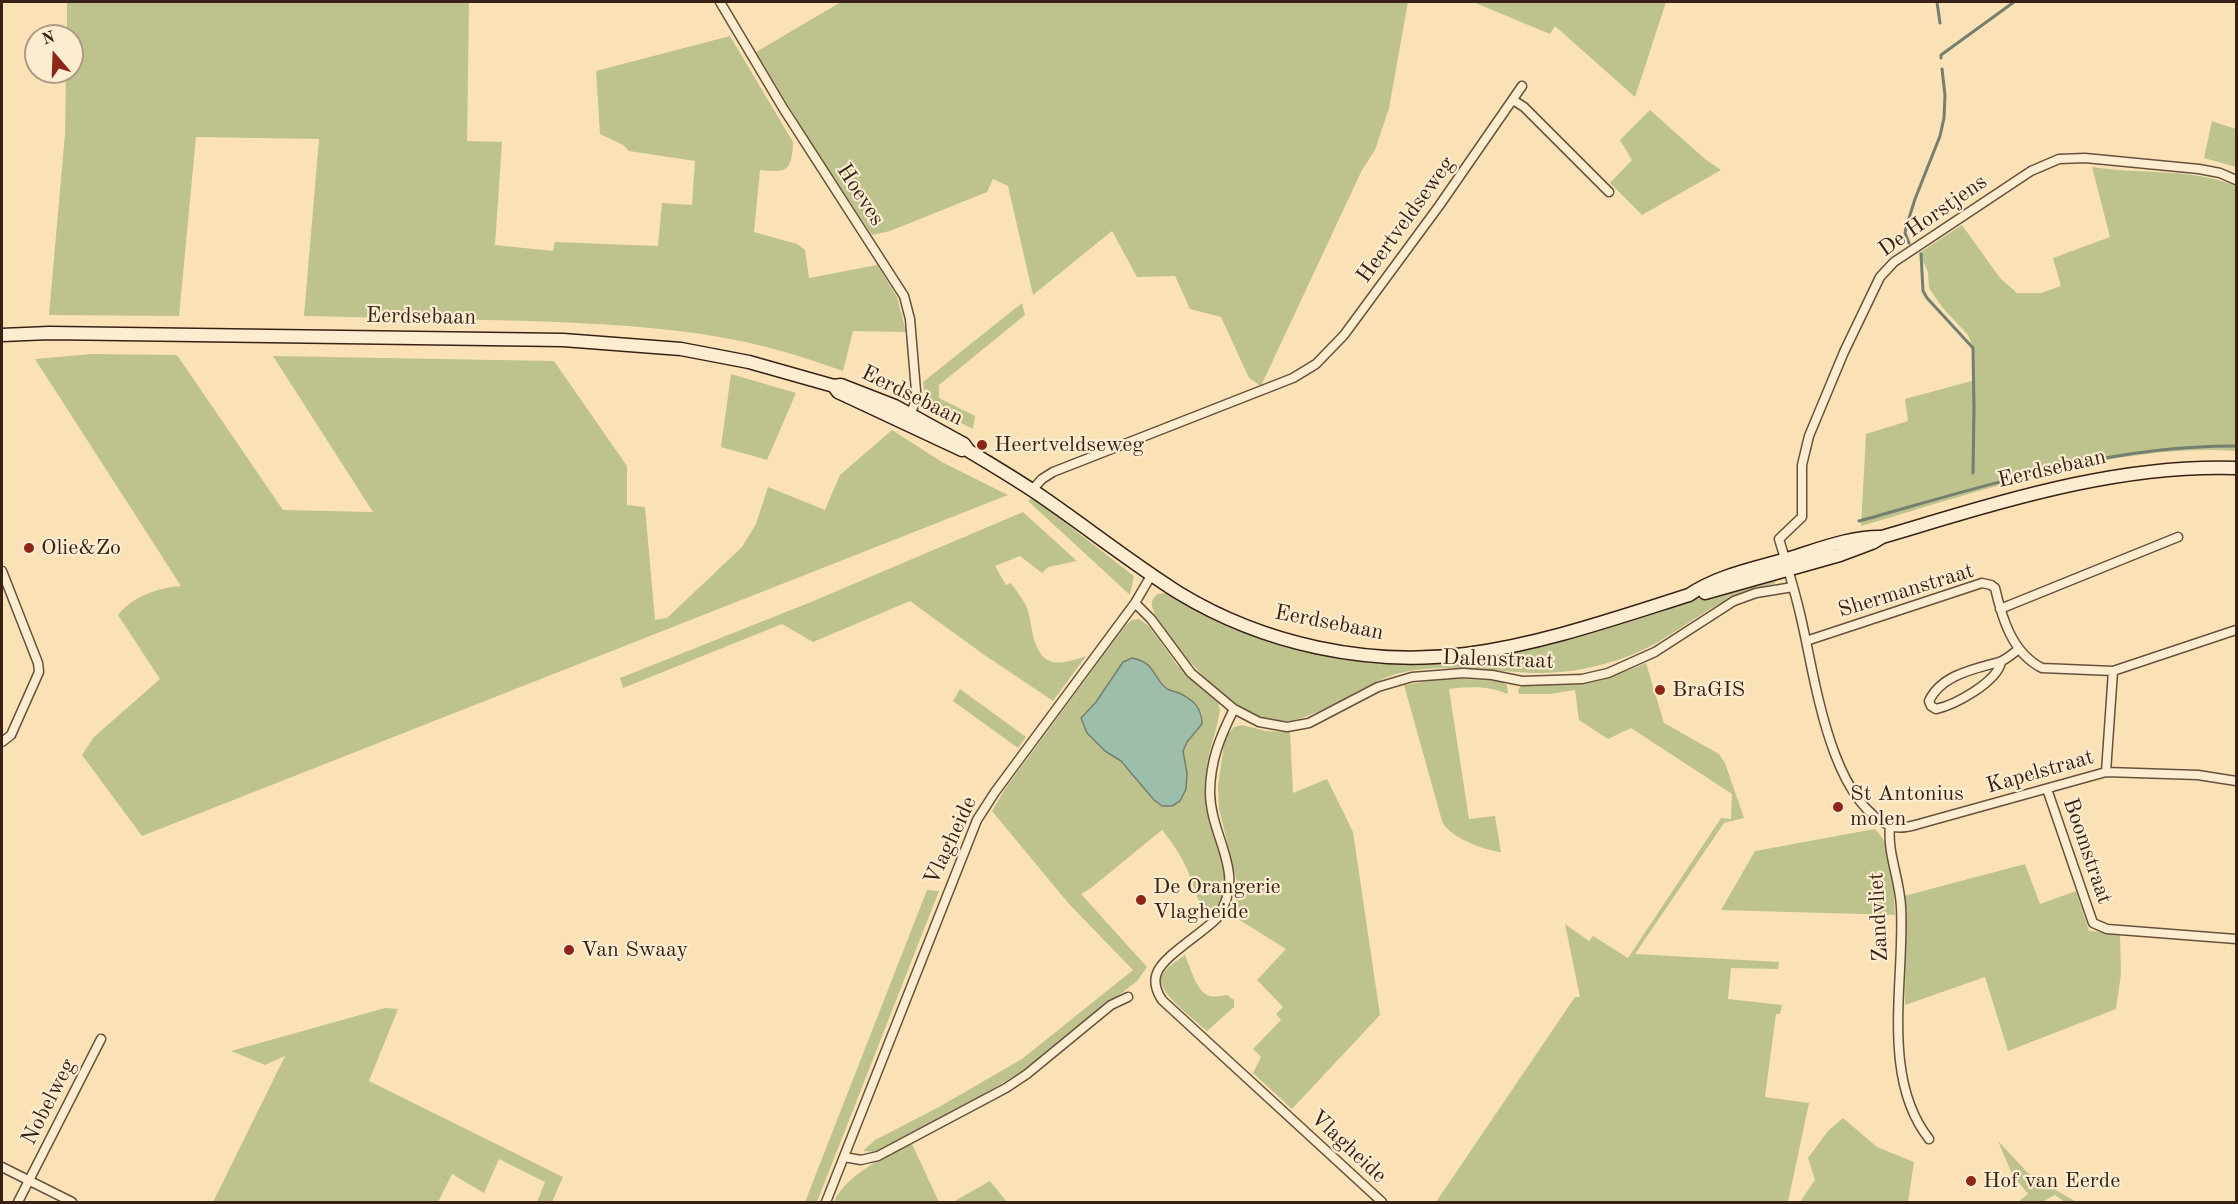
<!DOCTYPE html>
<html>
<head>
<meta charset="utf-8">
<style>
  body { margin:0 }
  #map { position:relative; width:2238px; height:1204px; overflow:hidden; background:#fae2b6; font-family:"Old Standard TT",serif }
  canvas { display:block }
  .frame { position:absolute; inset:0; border:3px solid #382114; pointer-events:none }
  .north { position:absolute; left:24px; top:24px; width:60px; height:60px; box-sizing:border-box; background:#fcecd0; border:2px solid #ae9b85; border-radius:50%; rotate:341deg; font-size:16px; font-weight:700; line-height:24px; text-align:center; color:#382114 }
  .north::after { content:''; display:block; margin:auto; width:21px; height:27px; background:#8f2418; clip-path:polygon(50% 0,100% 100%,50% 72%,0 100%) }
</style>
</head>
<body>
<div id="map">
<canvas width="2238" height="1204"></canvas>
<div class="frame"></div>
<div class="north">N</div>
</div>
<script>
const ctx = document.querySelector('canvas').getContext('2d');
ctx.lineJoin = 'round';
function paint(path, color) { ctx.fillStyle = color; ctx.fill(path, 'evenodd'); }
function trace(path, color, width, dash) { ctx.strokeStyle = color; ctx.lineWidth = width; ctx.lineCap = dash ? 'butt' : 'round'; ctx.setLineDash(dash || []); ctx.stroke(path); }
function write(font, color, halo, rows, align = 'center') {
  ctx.font = font + ' "Old Standard TT",serif'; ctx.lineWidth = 4.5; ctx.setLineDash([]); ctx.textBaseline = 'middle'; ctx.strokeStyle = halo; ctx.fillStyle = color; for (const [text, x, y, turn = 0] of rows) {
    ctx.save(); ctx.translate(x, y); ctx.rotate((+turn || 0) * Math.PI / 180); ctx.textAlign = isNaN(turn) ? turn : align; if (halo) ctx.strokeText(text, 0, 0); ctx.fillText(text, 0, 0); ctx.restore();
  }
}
paint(new Path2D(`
  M67 2H469L467 141 502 142 495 245 553 251 555 242 658 246 662 203 692 205 695 161 629 151 623 145 600 134 596 71 730 36 793 142C792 171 787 173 760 170L754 232 797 244 805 250 809 278 877 265 897 297 906 332 853 331 843 371C806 358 769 346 730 339 664 326 598 324 531 321 456 319 380 318 304 316L319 139 196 137 179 316 49 315 65 134 66 72H72V36H67Z
  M841 2H1408L1389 108 1375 150 1362 170 1261 386 1249 378 1221 317 1190 309 1175 276 1137 277 1112 231 1033 295 1008 186 993 179 987 192 890 231 872 235 813 146 756 52Z
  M1473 2H1666L1635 97 1555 26 1550 34Z
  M1650 110 1705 159 1721 170 1642 215 1610 183 1632 160 1620 140Z
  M2212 121 2236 129V167L2204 158Z
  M2092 167C2141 175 2190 167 2236 186V451C2118 442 1975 493 1861 526L1866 434 1908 421 1905 399 1975 380 1974 350 1968 335 1942 307 1929 288 1928 272 1919 253 1962 225 2000 278 2017 293H2041L2061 286 2053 258 2110 237Z
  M1022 303 1025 315 939 385V398L975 416 973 429 926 405 923 382Z
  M92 354 177 355 283 510 373 512 273 356 554 361 627 466V505L645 507 655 620 667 618 742 547 756 524 768 487 825 510 840 475 892 430 942 462 1008 495 142 836 82 755 94 737 160 679 118 615C133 596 158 588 181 586L35 359Z
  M731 374 796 393 767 460 721 447Z
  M1033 498 1134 576 1130 595 1028 501Z
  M1023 512 1077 561 1048 567 1042 573 1020 556 995 566 1006 585 1011 583C1017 592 1025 601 1028 611 1031 620 1031 630 1034 639 1043 670 1062 664 1086 656L1053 701 983 654 910 601 813 642 782 624 623 688 620 678 811 602Z
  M1774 579 1776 582 1774 584C1716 593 1681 636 1629 656 1597 668 1564 674 1531 673 1487 671 1444 663 1400 673 1363 682 1314 724 1279 721 1245 719 1215 688 1193 665 1182 653 1155 622 1152 606 1151 601 1153 598 1157 594L1169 593C1205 611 1242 633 1281 645 1342 663 1412 670 1475 659 1576 643 1674 601 1774 579Z
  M1139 619 1149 626 1177 665 1218 703 1220 710C1217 731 1208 751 1206 773 1203 810 1217 841 1225 877 1225 894 1221 906 1208 917 1198 903 1197 895 1191 879 1185 862 1174 844 1162 830L1091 888 1081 894 1147 967 1137 981 1021 1072 984 1094 876 1152 863 1151 875 1140 939 1107 1022 1059 1133 970 1069 904 992 811 1005 789 1125 626 1132 620ZM1123 662 1161 681 1167 689 1190 698 1198 706 1202 714 1198 730 1187 742 1183 751 1187 773 1154 800 1121 761 1081 718 1096 702Z
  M1646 663 1664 723 1719 754 1725 763 1744 818 1724 823 1635 954 1779 962 1778 969 1731 968 1728 999 1782 1005 1780 1014H1776L1765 1097 1809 1103 1788 1202H1436L1575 997H1580L1565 924 1589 941 1593 936 1628 958 1721 818 1731 819 1732 794 1631 728 1608 739 1579 720 1575 690 1550 694H1519L1518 690 1522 685C1569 685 1603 682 1646 663Z
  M1449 678 1500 681 1507 685 1508 694C1490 686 1468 686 1449 689L1469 819 1495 816 1501 852C1485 851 1447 836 1442 821L1404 685Z
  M960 689 1026 737 1018 748 953 701Z
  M1242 725 1266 731 1290 732 1293 793 1327 779 1353 832 1380 1015 1292 1109 1253 1073 1261 1057 1253 1049 1281 1020 1276 1014 1283 1007 1257 980 1286 949 1230 914 1236 903 1238 886 1219 809 1218 786 1225 737 1234 727Z
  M1875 829C1896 849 1893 888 1895 915L1721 910 1755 851Z
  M2025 864 2040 904 2076 891 2089 931 2120 933 2121 974 2116 1009 2008 1051 1985 977 1905 1005 1906 931 1904 896Z
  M927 890 939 891 817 1202H805Z
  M1185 955C1190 966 1195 988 1207 995 1213 998 1221 996 1227 995L1234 1000V1007L1207 1031C1197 1022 1157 992 1161 978 1163 969 1178 960 1185 955Z
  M385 1008 398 1009 369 1081 563 1177 552 1202H537L545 1182 499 1159 484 1193 452 1174 438 1202H213L285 1056 265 1065 231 1051Z
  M1843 1118 1877 1147 1914 1162 1908 1202H1800L1815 1180 1808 1158 1828 1131Z
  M1998 1141 2028 1173 2076 1202H2065L2055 1195 2042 1202H2018L2028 1194 2012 1174Z
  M911 1142 939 1202H834C845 1175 887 1156 911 1142Z
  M990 1181 1007 1202H953Z`), '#bec38e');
const water = new Path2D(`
  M1132 658C1156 663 1151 675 1166 688 1169 691 1175 691 1179 693 1194 700 1202 708 1202 724L1187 742 1183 751 1187 773 1186 789 1180 801 1172 806H1162L1154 800 1121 761 1105 751 1087 733 1081 718 1096 702 1123 662Z`);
paint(water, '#9ebeac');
trace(water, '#757f6f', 1.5);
trace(new Path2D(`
  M1937 2 1940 23
  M1941 58V55L2014 2
  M1909 243 1905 233 1906 228 1915 199 1940 136 1944 118 1945 95 1942 69
  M1921 254 1923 291 1927 298 1973 348 1974 408 1973 473
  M1859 521C1982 487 2107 445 2236 446`), '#757f6f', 3);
const street = new Path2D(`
  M720 2 783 108 904 296 910 319 916 391 915 403 909 417
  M1513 100 1524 107 1609 192
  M2236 180 2220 173 2199 169 2085 158 2059 159 2031 171 1894 262 1880 277 1844 352 1809 436 1802 465V517L1779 539C1787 565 1795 591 1801 618 1815 676 1829 799 1890 826 1900 830 1916 825 1926 822L2106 772 2198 775 2236 781
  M1032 490 1042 479 1053 472 1293 378 1316 364 1344 335 1439 206 1522 86
  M2 571 38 663 39 672 11 735 2 742
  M1135 603 1151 619 1191 673 1234 709 1259 722 1287 727 1309 723 1378 687 1412 677 1463 673 1492 675 1522 681 1582 679 1608 673 1655 652 1734 601 1756 593 1793 587
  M2000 609 2178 537
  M1806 641 1982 583 1991 585 1995 588C2002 618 2012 653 2042 668L2113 671
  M2001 662C1997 682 1955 705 1936 709L1931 706 1929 701C1941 675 1974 669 1999 662 2006 660 2013 653 2019 649
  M1234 709C1220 737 1210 761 1210 793 1211 840 1248 873 1217 918 1203 933 1163 956 1157 973 1153 982 1157 992 1162 1000L1382 1202
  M2106 772 2113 671 2236 630
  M2047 789 2093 923 2107 929 2236 939
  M1890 826C1887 853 1900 880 1901 907 1905 980 1880 1077 1929 1139
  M844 1157 861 1160 878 1156 1006 1088 1027 1074 1111 1005 1128 997
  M2 1167 72 1202
  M18 1202 101 1039
  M826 1202 977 820 995 792 1135 603 1152 574`);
const secondary = new Path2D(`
  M2 335 49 333 563 340 681 349 749 362 834 386 841 385 895 406 964 444 969 451C992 465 1016 479 1038 494 1085 526 1130 562 1179 593 1263 644 1368 667 1466 654 1542 644 1616 618 1689 595 1718 575 1757 568 1790 558 1819 549 1852 536 1882 537
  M835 388 838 392 962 450
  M1705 593 1840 555 1872 543 1882 537C1998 503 2113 464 2236 468`);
trace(street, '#68513c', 11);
trace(secondary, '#382114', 15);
trace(street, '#fcecd0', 8);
trace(secondary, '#fcecd0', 12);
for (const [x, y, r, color] of [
  [982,445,6,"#8f2418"],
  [29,548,6,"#8f2418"],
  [1660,690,6,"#8f2418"],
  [1838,807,6,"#8f2418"],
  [1141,900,6,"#8f2418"],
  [569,950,6,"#8f2418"],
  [1971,1181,6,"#8f2418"]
]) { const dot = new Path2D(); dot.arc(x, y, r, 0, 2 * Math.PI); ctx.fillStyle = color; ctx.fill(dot); trace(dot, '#fcecd0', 2); }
write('22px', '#382114', '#fcecd0', [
  ["Hoeves",860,195,57],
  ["De Horstjens",1933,216,-35],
  ["Heertveldseweg",1406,220,-54],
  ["Eerdsebaan",421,317,1],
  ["Eerdsebaan",912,396,26],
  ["Eerdsebaan",2052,469,-13],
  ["Shermanstraat",1906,591,-17],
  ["Eerdsebaan",1329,623,11],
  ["Dalenstraat",1498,660,2],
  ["Kapelstraat",2040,772,-16],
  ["Vlagheide",951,841,-65],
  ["Boomstraat",2087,851,71],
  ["Zandvliet",1879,917,-93],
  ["Nobelweg",49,1102,-63],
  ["Vlagheide",1348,1147,43]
]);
write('22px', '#382114', '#fcecd0', [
  ["Heertveldseweg",994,445],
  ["Olie&Zo",41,548],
  ["BraGIS",1672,690],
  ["St Antonius",1850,794],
  ["molen",1850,819],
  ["De Orangerie",1153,887],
  ["Vlagheide",1153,912],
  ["Van Swaay",581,950],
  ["Hof van Eerde",1983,1181]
], 'left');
</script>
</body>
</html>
